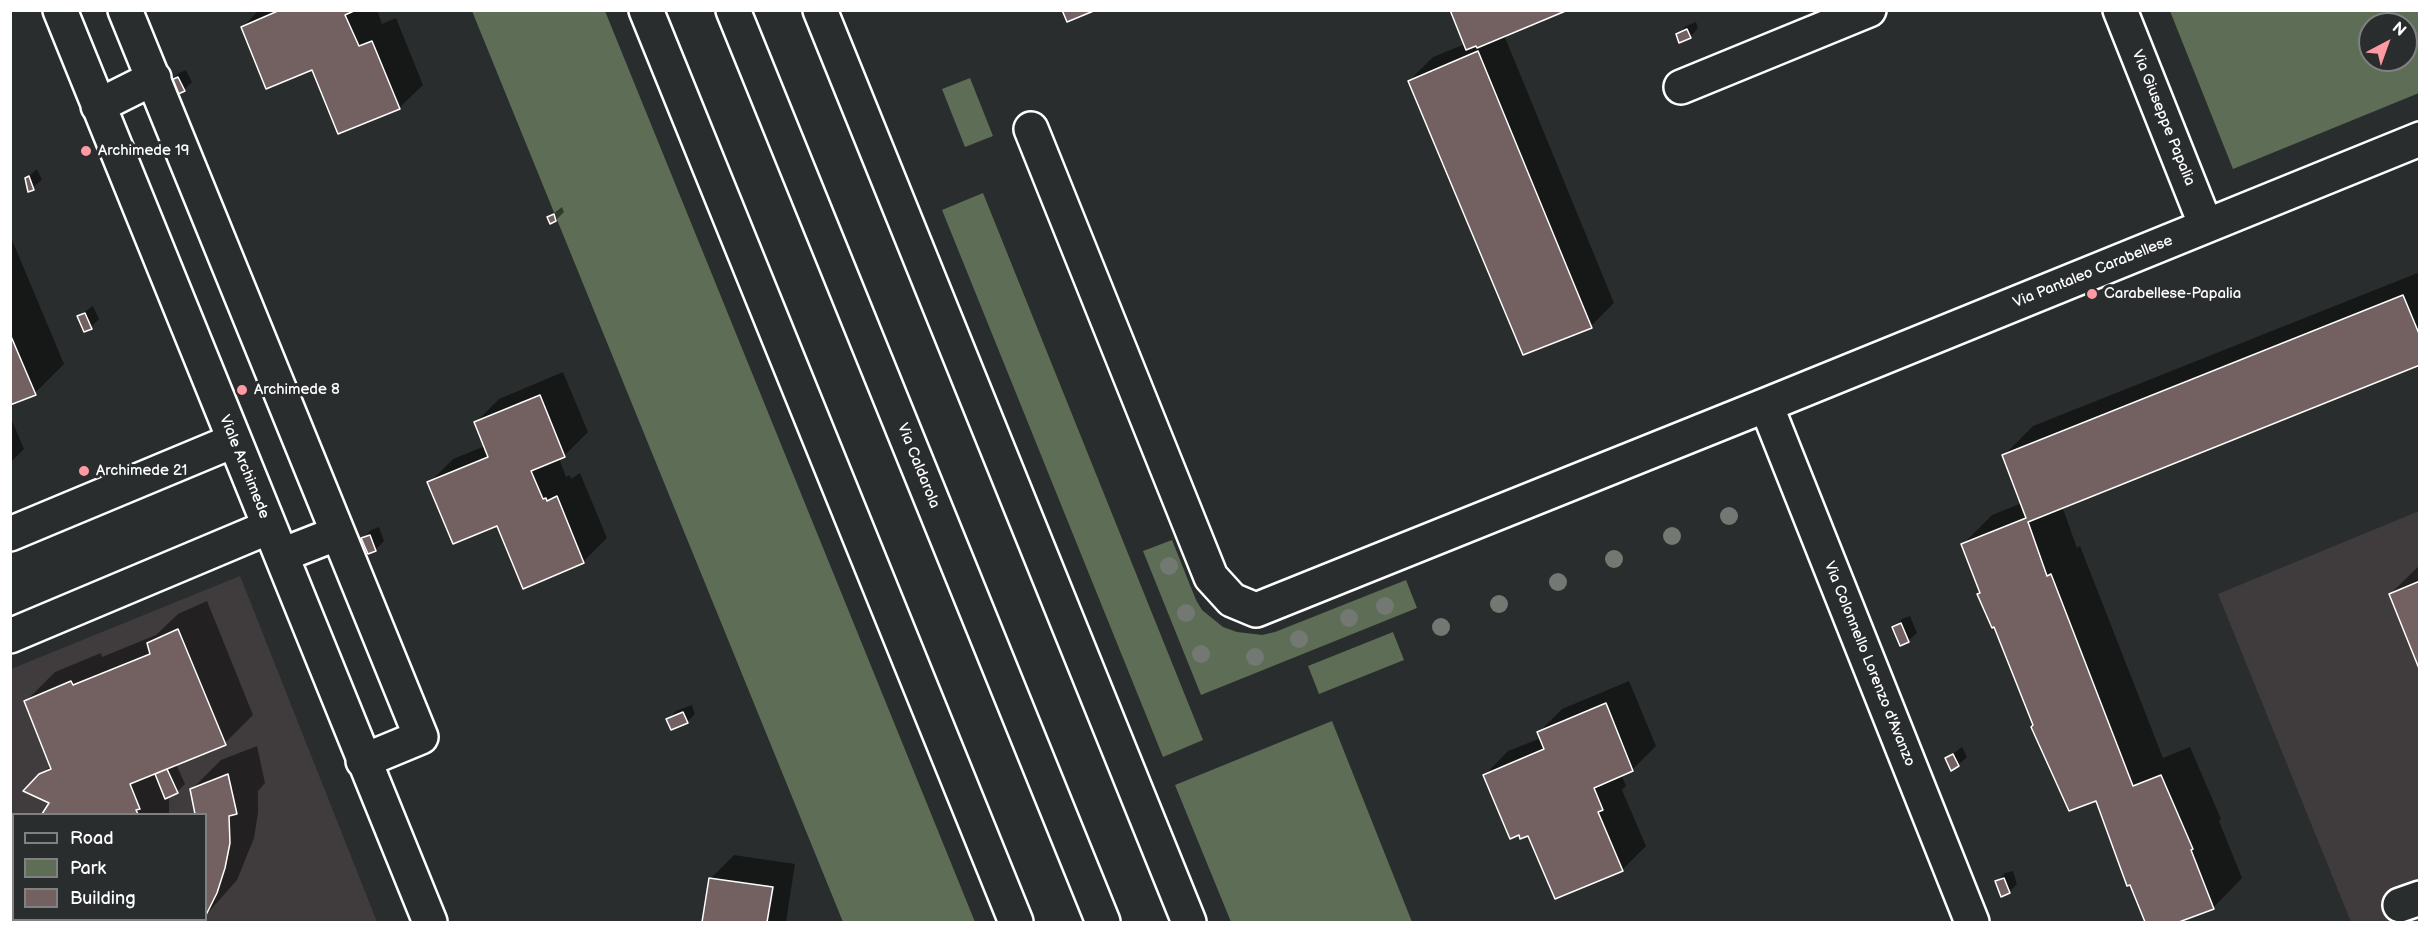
<!DOCTYPE html>
<html>
<head>
<meta charset="utf-8">
<style>
	body { margin:0 }
	#map { position:relative; width:2430px; height:933px; overflow:hidden; background:#2a2d2e; font-family:"Balsamiq Sans",sans-serif }
	canvas { display:block }
	.frame { position:absolute; inset:0; border:12px solid #fff; pointer-events:none }
	.legend { position:absolute; left:12px; top:813px; width:195px; height:108px; box-sizing:border-box; background:#2a2d2e; border:2px solid #7f8182; margin:0; padding:8px 10px; list-style:none; font-size:18px; color:#fff }
	.legend li { display:flex; align-items:center; gap:12px; height:30px }
	.legend b { width:30px; border:2px solid #7f8182 }
	.north { position:absolute; left:2358px; top:12px; width:60px; height:60px; box-sizing:border-box; background:#2a2d2e; border:2px solid #7f8182; border-radius:50%; rotate:41deg; font-size:16px; font-weight:700; line-height:24px; text-align:center; color:#fff }
	.north::after { content:''; display:block; margin:auto; width:21px; height:27px; background:#ff9aa2; clip-path:polygon(50% 0,100% 100%,50% 72%,0 100%) }
</style>
</head>
<body>
<div id="map">
<canvas width="2430" height="933"></canvas>
<div class="frame"></div>
<ul class="legend">
<li><b style="height:8px;background:#2a2d2e"></b>Road</li>
<li><b style="height:16px;background:#5e6d56"></b>Park</li>
<li><b style="height:16px;background:#736060"></b>Building</li>
</ul>
<div class="north">N</div>
</div>
<script>
const context = document.querySelector('canvas').getContext('2d');
context.lineJoin = 'round';
function fill(path, color) { context.fillStyle = color; context.fill(path, 'evenodd'); }
const poly = rows => new Path2D(rows.map(r => 'M' + r).join(''));
function stroke(path, color, width, dash) { context.strokeStyle = color; context.lineWidth = width; context.lineCap = dash ? 'butt' : 'round'; context.setLineDash(dash || []); context.stroke(path); }
function drawText(font, color, halo, rows, align = 'center') {
  context.font = font + ' "Balsamiq Sans",sans-serif'; context.lineWidth = 6; context.setLineDash([]); context.textBaseline = 'middle'; context.strokeStyle = halo; context.fillStyle = color; for (const [text, x, y, turn = 0] of rows) {
    context.save(); context.translate(x, y); context.rotate((+turn || 0) * Math.PI / 180); context.textAlign = isNaN(turn) ? turn : align; if (halo) context.strokeText(text, 0, 0); context.fillText(text, 0, 0); context.restore();
  }
}
const built = poly([
	[2419,511,2419,922,2351,922,2218,594],
	[240,576,377,922,11,922,11,669],
	[14,814,206,814,206,920,14,920]
]);
const green = poly([
	[472,11,605,11,975,922,843,922],
	[2170,11,2419,11,2419,93,2233,169],
	[2370,24,2406,24,2406,60,2370,60],
	[970,78,993,136,965,147,942,89],
	[983,193,1203,740,1163,757,942,210],
	[1172,540,1196,600,1202,610,1223,627,1237,632,1262,635,1275,632,1406,580,1417,608,1201,695,1143,551],
	[1393,632,1404,660,1319,694,1308,666],
	[1332,721,1412,922,1231,922,1175,785]
]);
const shadow = poly([
	[259,10,377,10,382,24,396,18,423,85,399,108,313,68,243,27],
	[1696,22,1698,28,1690,37,1678,34,1686,26],
	[1504,35,1614,303,1591,326,1409,81,1433,57,1465,44],
	[186,70,192,82,184,90,171,81,179,73],
	[37,169,42,180,29,190,27,178],
	[562,207,564,212,556,220,549,217],
	[10,235,64,364,35,393,10,403],
	[2420,272,2420,363,2062,506,2077,548,2080,546,2163,758,2190,747,2221,819,2219,821,2242,878,2213,908,2175,922,2147,922,2097,799,2035,725,1995,625,1979,594,1981,591,1963,544,1992,515,2022,503,2003,456,2033,426],
	[93,306,99,319,91,327,79,316],
	[563,372,588,432,564,456,559,458,566,477,570,475,571,479,580,473,607,538,583,562,497,524,429,483,453,459,485,446,476,422,499,399],
	[10,416,24,449,10,463],
	[379,527,384,541,376,549,369,552,363,539,371,530],
	[2420,565,2420,666,2390,594],
	[207,601,253,715,224,744,176,764,185,784,177,792,169,796,169,814,44,814,51,802,26,790,51,765,26,701,55,672,101,653,102,657,156,635,178,614],
	[1910,616,1917,633,1908,641,1894,627,1902,619],
	[1629,681,1656,746,1632,770,1621,774,1626,786,1622,790,1646,846,1622,870,1529,834,1485,775,1508,751,1541,738,1538,733,1562,709],
	[692,705,695,714,687,722,668,720,676,711],
	[257,746,265,783,258,791,258,813,254,838,237,880,206,915,206,814,196,814,192,789,221,760],
	[1962,747,1967,757,1958,765,1947,758],
	[734,855,795,864,786,922,703,922,710,879],
	[2013,871,2017,884,2009,892,1997,881,2005,873],
	[72,920,192,920,189,922,74,922]
]);
const building = poly([
	[280,10,356,10,345,15,359,46,372,41,400,109,338,134,312,70,266,89,241,27,280,10],
	[1062,10,1096,10,1067,22,1062,10],
	[1450,10,1568,10,1477,48,1476,46,1466,50,1450,10],
	[1687,29,1691,38,1679,43,1676,34,1687,29],
	[1478,51,1592,328,1523,355,1408,81,1478,51],
	[178,77,185,91,176,95,169,81,178,77],
	[29,176,34,190,28,192,25,178,29,176],
	[554,214,556,221,550,224,547,217,554,214],
	[2403,295,2420,336,2420,365,2028,522,2047,576,2051,574,2133,786,2161,775,2193,849,2191,850,2214,909,2179,922,2145,922,2130,885,2127,886,2096,801,2069,811,2031,727,2033,725,1994,627,1992,628,1977,594,1980,593,1961,544,2026,518,2002,455,2403,295],
	[85,313,92,329,84,332,77,316,85,313],
	[10,334,36,395,10,405,10,334],
	[540,395,565,457,531,471,543,499,546,498,547,501,557,496,584,563,523,589,497,526,453,544,427,482,488,457,474,422,540,395],
	[370,535,376,551,368,554,361,538,370,535],
	[2420,581,2420,671,2389,594,2420,581],
	[1901,623,1909,642,1900,646,1892,627,1901,623],
	[178,629,226,745,130,784,140,809,136,810,138,814,42,814,49,803,23,791,39,774,51,769,24,701,71,681,73,685,150,654,147,643,178,629],
	[1606,703,1633,771,1594,788,1603,810,1598,812,1623,871,1555,899,1528,836,1520,839,1519,835,1510,839,1483,775,1544,749,1537,732,1606,703],
	[683,712,688,723,671,730,666,719,683,712],
	[1953,754,1959,766,1951,771,1945,758,1953,754],
	[167,769,178,793,165,799,155,774,167,769],
	[228,774,237,814,229,816,230,843,225,868,217,893,206,915,206,814,195,814,190,789,228,774],
	[709,878,773,887,767,922,702,922,709,878],
	[2004,878,2010,893,2001,897,1995,881,2004,878],
	[70,920,118,920,119,922,72,922,70,920]
]);
const minor = poly([
	[60,10,430,922],
	[125,10,421,737,363,761],
	[646,10,1016,922],
	[733,10,1103,922],
	[820,10,1189,922],
	[2120,10,2206,226],
	[1681,87,1869,10],
	[98,106,154,78],
	[1031,129,1211,577,1232,600,1256,610,1766,405,2420,139],
	[1766,405,1972,922],
	[10,534,233,441],
	[282,555,338,533],
	[10,636,269,527],
	[2400,905,2420,898]
]);
const trees = [
	[1729,516],
	[1672,536],
	[1614,559],
	[1169,566],
	[1558,582],
	[1499,604],
	[1385,606],
	[1186,613],
	[1349,618],
	[1441,627],
	[1299,639],
	[1201,654],
	[1255,657]
];
const markers = [
	[86,151,6,"#ff9aa2"],
	[2092,294,6,"#ff9aa2"],
	[242,390,6,"#ff9aa2"],
	[84,471,6,"#ff9aa2"]
];
const streetNames = [
	["Via Giuseppe Papalia",2163,118,68],
	["Via Pantaleo Carabellese",2093,272,-22],
	["Via Caldarola",918,466,68],
	["Viale Archimede",244,467,68],
	["Via Colonnello Lorenzo d'Avanzo",1869,664,68]
];
const poiNames = [
	["Archimede 19",98,151],
	["Carabellese-Papalia",2104,294],
	["Archimede 8",254,390],
	["Archimede 21",96,471]
];
fill(built, '#403c3d');
fill(green, '#5e6d56');
fill(shadow, '#0007');
fill(building, '#736060');
stroke(building, '#fff', 1.5);
stroke(minor, '#fff', 38);
stroke(minor, '#2a2d2e', 33);
context.fillStyle = '#737872';
for (const [x, y] of trees) { context.beginPath(); context.arc(x, y, 9, 0, 2 * Math.PI); context.fill(); }
for (const [x, y, r, color] of markers) { const dot = new Path2D(); dot.arc(x, y, r, 0, 2 * Math.PI); context.fillStyle = color; context.fill(dot); stroke(dot, '#2a2d2e', 2); }
drawText('15px', '#fff', '#2a2d2e', streetNames);
drawText('15px', '#fff', '#2a2d2e', poiNames, 'left');
</script>
</body>
</html>
